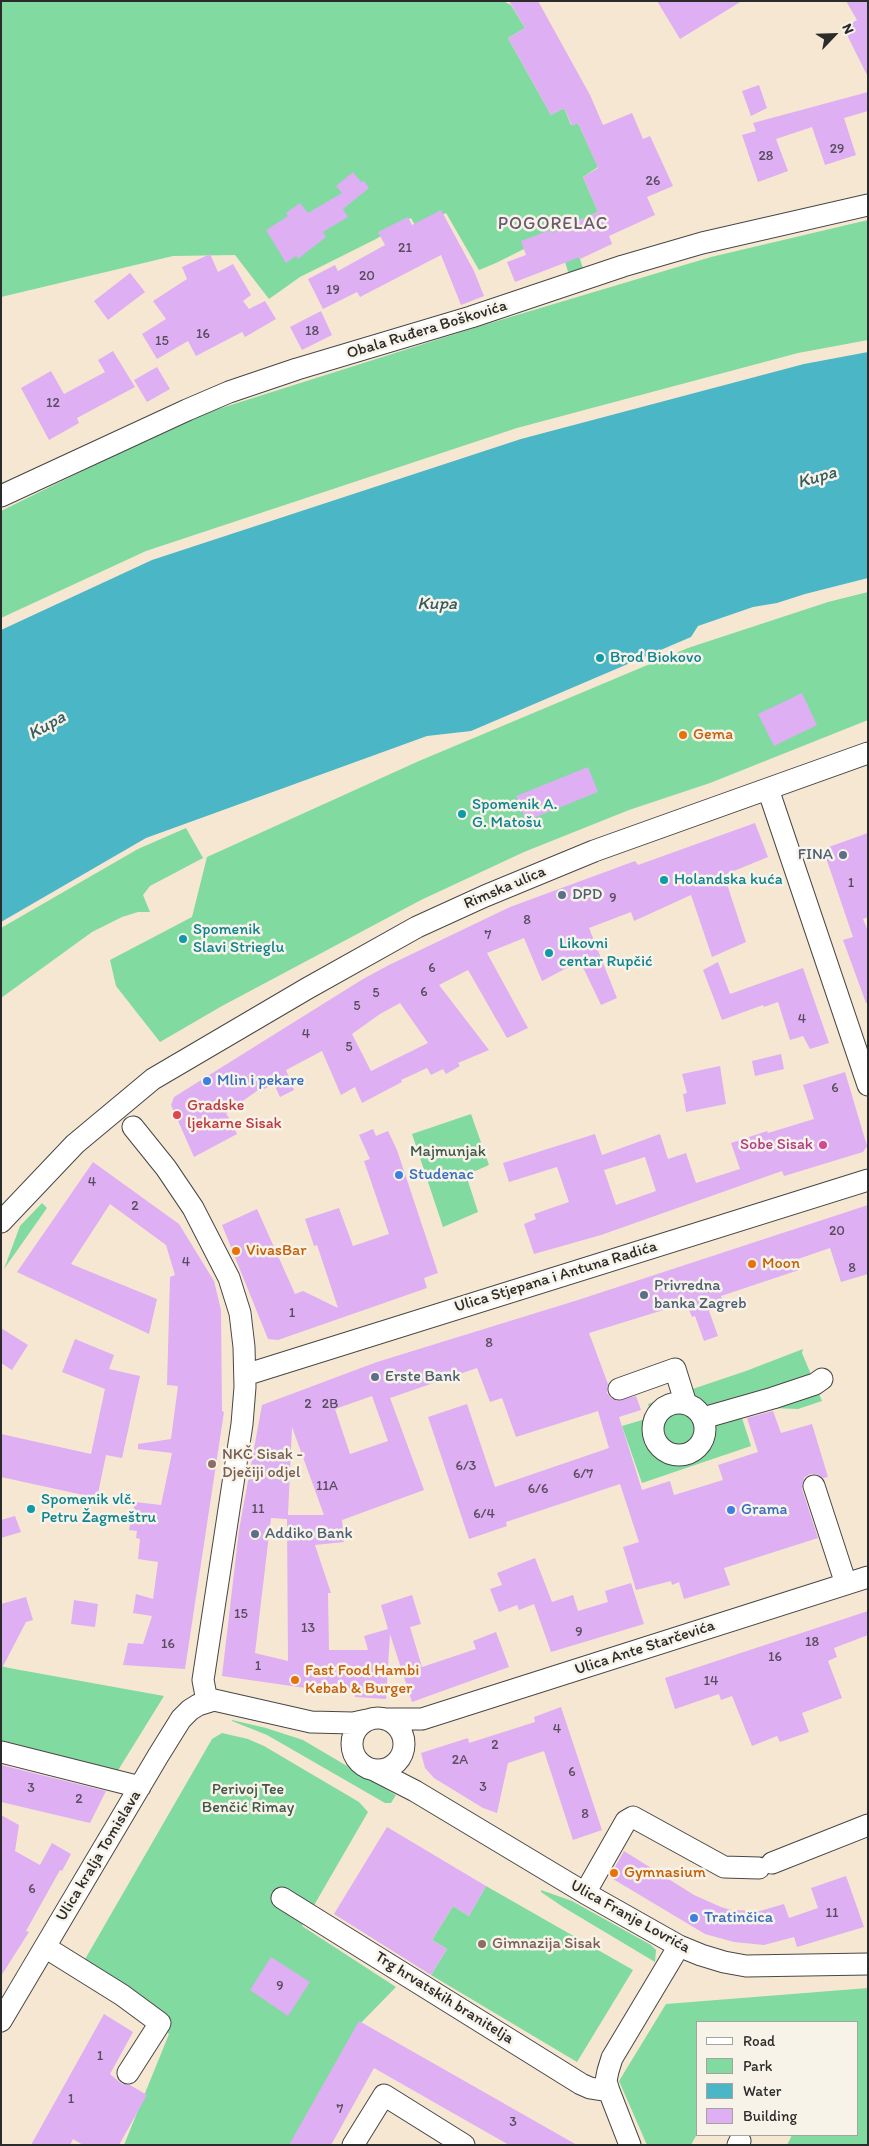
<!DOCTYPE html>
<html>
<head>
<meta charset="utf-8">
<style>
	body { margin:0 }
	#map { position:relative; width:869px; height:2146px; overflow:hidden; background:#f6e7d2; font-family:Itim,sans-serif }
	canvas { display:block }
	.frame { position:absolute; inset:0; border:2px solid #2b2b2b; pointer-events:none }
	.legend { position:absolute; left:696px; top:2021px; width:162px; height:115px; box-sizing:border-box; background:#f7f3e8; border:1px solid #a5a39c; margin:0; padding:6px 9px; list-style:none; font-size:15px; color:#2b2b2b }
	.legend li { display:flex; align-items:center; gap:10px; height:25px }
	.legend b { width:25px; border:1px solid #a5a39c }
	.north { position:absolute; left:809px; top:10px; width:50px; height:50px; -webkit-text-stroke:4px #f7f3e8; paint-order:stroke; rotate:66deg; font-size:14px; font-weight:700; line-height:20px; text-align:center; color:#2b2b2b }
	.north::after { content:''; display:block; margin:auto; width:18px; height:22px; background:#2b2b2b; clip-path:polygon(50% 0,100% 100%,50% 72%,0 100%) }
</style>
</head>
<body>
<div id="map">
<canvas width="869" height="2146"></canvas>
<div class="frame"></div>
<ul class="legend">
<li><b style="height:6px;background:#fff"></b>Road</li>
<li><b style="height:14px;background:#81daa0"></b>Park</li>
<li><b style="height:14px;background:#4ab6c6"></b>Water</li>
<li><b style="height:14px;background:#deaff3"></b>Building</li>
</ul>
<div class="north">N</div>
</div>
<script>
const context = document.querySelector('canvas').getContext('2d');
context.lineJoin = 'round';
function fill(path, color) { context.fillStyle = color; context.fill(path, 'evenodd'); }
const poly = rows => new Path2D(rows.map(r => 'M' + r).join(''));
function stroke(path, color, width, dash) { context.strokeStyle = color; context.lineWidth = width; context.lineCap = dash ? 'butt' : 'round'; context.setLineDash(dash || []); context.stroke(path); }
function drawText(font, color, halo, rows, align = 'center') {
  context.font = font + ' Itim,sans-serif'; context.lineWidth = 5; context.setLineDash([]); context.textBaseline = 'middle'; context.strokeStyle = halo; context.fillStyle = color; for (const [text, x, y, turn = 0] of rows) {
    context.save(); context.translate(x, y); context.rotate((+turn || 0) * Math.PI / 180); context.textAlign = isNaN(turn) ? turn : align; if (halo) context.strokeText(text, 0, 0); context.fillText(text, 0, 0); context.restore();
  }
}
const green = poly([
	[1,1,503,1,511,5,525,28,508,38,551,115,564,108,571,125,578,123,598,167,583,177,598,212,565,227,580,259,585,275,570,278,556,233,496,263,479,270,446,213,417,229,411,218,376,239,300,277,269,299,235,255,173,256,1,297],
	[868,220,868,340,798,353,517,428,146,551,1,618,1,511,190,418,477,327,711,257],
	[868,592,868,720,710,783,629,810,524,852,421,900,222,1006,160,1042,116,986,110,960,192,917,207,857,419,761,688,648,828,602],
	[186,828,203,858,150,886,143,895,150,912,138,912,122,917,92,932,1,998,1,928,138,849],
	[471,1114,489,1165,466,1175,478,1212,443,1227,412,1134],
	[42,1203,47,1208,4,1269,20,1226],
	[803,1349,802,1353,822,1401,798,1409,772,1408,742,1418,751,1446,642,1483,622,1426,652,1417,648,1404,746,1371],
	[1,1666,9,1668,164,1696,117,1772,1,1742],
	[232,1720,266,1728,303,1740,396,1795,391,1803,385,1803,267,1735,232,1721],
	[222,1733,248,1739,264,1746,359,1802,368,1812,302,1926,396,1987,355,2029,290,2145,124,2145,169,2034,84,1961,212,1739],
	[486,1886,633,1970,577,2062,431,1975,447,1949,432,1940,453,1906,469,1916],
	[541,1890,572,1901,651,1945,656,1950,655,1962,563,1907,541,1892],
	[868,1988,868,2145,787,2145,792,2135,858,2135,858,2022,759,2021,698,2022,698,2132,691,2145,647,2145,619,2081,666,2004]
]);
const water = poly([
	[868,352,868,578,805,594,777,603,753,607,698,626,691,637,471,731,427,736,146,838,1,922,1,630,152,560,521,439,804,364]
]);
const building = poly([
	[509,1,538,1,590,95,603,125,632,113,643,139,650,136,673,186,647,197,655,215,609,236,612,244,580,259,580,257,515,282,507,262,526,255,521,241,550,230,552,233,598,212,583,177,598,168,578,123,572,126,564,108,551,115,508,38,525,28],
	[657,1,742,1,680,39],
	[846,1,868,1,868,77,843,27,857,20],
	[759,85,767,108,751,116,742,91],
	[868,92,868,111,844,118,856,155,825,165,812,127,776,139,788,171,758,182,742,135,756,131,753,123],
	[353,172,361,182,364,181,369,188,343,209,348,217,323,232,326,237,298,259,296,256,286,263,266,230,288,216,286,213,300,203,308,213,342,193,336,186],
	[441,210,474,271,484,296,461,305,441,255,360,297,357,292,323,309,308,279,335,265,338,271,385,245,378,232,408,217,412,225],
	[210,254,218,272,233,264,251,295,243,301,249,309,265,301,276,319,245,337,242,332,196,356,188,341,157,359,142,334,166,319,153,301,187,279,182,267],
	[130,273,145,292,108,320,94,301],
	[321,311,332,335,302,350,290,327],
	[113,351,135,387,77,418,79,423,49,440,21,388,51,371,64,394,105,372,98,360],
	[157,367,170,389,147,402,134,380],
	[802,693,817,725,774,746,758,714],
	[588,767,598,792,526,821,516,796],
	[755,823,768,857,724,875,746,942,712,957,691,895,634,921,631,912,589,928,617,998,601,1005,580,961,542,981,524,938,487,953,528,1028,507,1038,468,970,439,985,489,1050,458,1063,460,1066,446,1074,443,1069,431,1075,427,1068,401,1080,402,1082,362,1103,355,1087,341,1095,322,1051,286,1070,294,1090,280,1097,274,1084,262,1090,261,1088,226,1113,237,1134,194,1157,171,1105,174,1097,363,979,389,965,510,907,635,861,638,865],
	[400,1003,428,1043,371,1071,352,1034,380,1014],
	[868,833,868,917,863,919,868,931,868,1003,866,1003,843,940,853,937,823,849],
	[718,962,730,994,803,968,829,1043,810,1049,803,1036,790,1040,778,1002,764,1007,763,1005,722,1020,703,970],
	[781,1054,784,1069,755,1076,752,1061],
	[720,1066,726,1104,686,1112,683,1094,687,1093,682,1074],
	[845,1072,867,1146,863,1152,784,1176,782,1171,601,1235,534,1254,524,1224,536,1219,534,1214,569,1202,557,1167,509,1182,503,1163,595,1134,602,1155,660,1134,668,1159,686,1153,696,1183,740,1169,731,1143,767,1131,768,1133,814,1119,803,1085],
	[645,1157,656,1191,616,1205,604,1170],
	[373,1129,376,1136,388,1131,397,1150,438,1273,424,1278,427,1288,278,1340,268,1339,222,1225,257,1209,295,1294,303,1291,338,1308,317,1245,314,1246,305,1219,339,1208,353,1246,389,1234,364,1161,370,1159,359,1135],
	[93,1162,179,1224,214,1281,221,1310,222,1411,224,1412,185,1669,123,1665,128,1643,143,1644,152,1616,133,1613,136,1594,153,1599,158,1562,138,1559,140,1539,136,1538,137,1531,129,1530,135,1502,161,1505,172,1453,138,1449,138,1444,171,1439,178,1386,167,1385,170,1277,175,1275,166,1245,110,1204,71,1264,157,1299,149,1334,17,1272],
	[868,1205,868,1274,841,1282,830,1248,798,1259,802,1269,721,1296,724,1306,709,1311,718,1336,704,1341,695,1316,692,1317,686,1303,589,1333,608,1384,607,1393,611,1398,617,1401,636,1396,641,1410,619,1417,642,1490,670,1481,674,1495,723,1480,718,1465,758,1452,747,1418,773,1411,781,1433,812,1424,828,1477,823,1478,817,1474,810,1474,804,1478,802,1489,818,1538,724,1568,730,1585,684,1599,679,1582,672,1585,671,1581,636,1590,623,1547,639,1542,620,1484,506,1522,507,1526,469,1539,428,1417,467,1404,495,1487,609,1448,598,1411,516,1437,502,1398,490,1402,477,1368,390,1398,424,1490,342,1520,344,1542,315,1545,331,1593,328,1593,329,1650,368,1650,364,1636,388,1629,381,1605,412,1595,421,1624,410,1627,422,1667,476,1649,473,1641,496,1632,509,1667,412,1702,390,1634,386,1699,355,1697,355,1692,333,1692,222,1676,239,1530,262,1405,377,1362,578,1300],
	[372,1396,388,1441,350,1454,335,1409],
	[292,1427,324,1515,288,1515],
	[271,1518,287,1519,288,1661,255,1653],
	[1,1328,28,1345,12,1370,1,1363],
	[75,1339,114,1355,109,1369,140,1376,122,1458,106,1455,97,1498,1,1477,1,1434,91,1454,105,1389,62,1372],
	[15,1516,21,1532,1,1538,1,1520],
	[535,1558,552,1602,573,1595,578,1611,608,1602,605,1591,631,1583,644,1624,551,1652,534,1604,519,1610,517,1605,499,1612,490,1589,502,1585,497,1573],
	[26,1597,33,1620,26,1622,1,1670,1,1604],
	[74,1600,98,1604,95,1627,71,1624],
	[868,1611,868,1635,834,1648,837,1657,828,1661,842,1698,802,1713,809,1732,780,1742,777,1736,752,1746,732,1696,721,1700,719,1694,675,1709,665,1678],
	[561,1707,602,1830,573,1840,544,1751,508,1763,497,1813,483,1808,434,1778,425,1768,421,1753,468,1738,469,1743,535,1722,534,1717],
	[1,1765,106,1791,90,1823,1,1802],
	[1,1815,19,1825,15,1851,40,1865,52,1843,71,1854,62,1871,60,1870,26,1931,29,1932,1,1976],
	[387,1827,486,1886,469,1916,453,1906,432,1940,447,1949,431,1975,334,1914],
	[624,1851,694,1895,721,1907,731,1910,760,1911,784,1904,789,1918,818,1908,811,1888,846,1876,864,1927,797,1947,794,1937,764,1945,734,1942,705,1934,613,1879,618,1869,615,1867],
	[271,1957,310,1982,288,2016,250,1990],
	[104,2014,133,2032,110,2074,122,2084,130,2085,147,2095,119,2145,83,2145,73,2139,70,2145,31,2145],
	[359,2021,577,2145,509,2145,374,2068,331,2145,289,2145]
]);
const minor = poly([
	[1,496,187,410,229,392,297,369,471,317,623,266,702,243,868,205],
	[768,789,868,1085],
	[133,1127,166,1168,193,1208,229,1278,240,1313,244,1347,245,1387,242,1424,203,1680,207,1701],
	[1,1222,75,1144,153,1079,308,988,417,927,485,896,594,851,868,753],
	[245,1375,868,1180],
	[619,1389,675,1369,686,1404],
	'653 1429a26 26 0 1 1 52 0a26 26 0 1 1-52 0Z',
	[703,1418,773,1398,815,1384,822,1379],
	[814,1486,846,1584],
	'352 1744a26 26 0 1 1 52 0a26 26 0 1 1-52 0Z',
	[385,1719,422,1719,868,1577],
	[1,1752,140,1787],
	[374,1770,415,1791,585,1893,679,1946,701,1955,724,1962,746,1966,868,1964],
	[772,1863,868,1825],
	[585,1893,626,1821,633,1817,724,1867,759,1868],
	[282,1898,581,2084,590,2088,609,2091],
	[45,1947,122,1995,160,2023,128,2073],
	[1,2021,158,1756,181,1719,190,1710,198,1705,214,1700,311,1722,353,1723,367,1720],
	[353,2145,384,2095,464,2145],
	[630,2145,609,2091,606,2081,608,2071,612,2058,679,1946],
	[738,2145,740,2141]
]);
const markers = [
	[600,658,5,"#0f9aa8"],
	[683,735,5,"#e8710a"],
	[462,814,5,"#0f9aa8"],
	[843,855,5,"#5c6f8a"],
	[664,880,5,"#0f9aa8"],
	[562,895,5,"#5c6f8a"],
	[183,939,5,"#0f9aa8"],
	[549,953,5,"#0f9aa8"],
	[207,1081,5,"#3f7fe0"],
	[177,1115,5,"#e0444e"],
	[823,1145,5,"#d1479c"],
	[399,1175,5,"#3f7fe0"],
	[236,1251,5,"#e8710a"],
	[752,1264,5,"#e8710a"],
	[644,1295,5,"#5c6f8a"],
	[375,1377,5,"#5c6f8a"],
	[212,1464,5,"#8d6e63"],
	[31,1509,5,"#0f9aa8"],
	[731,1510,5,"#3f7fe0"],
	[255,1534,5,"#5c6f8a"],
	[295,1680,5,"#e8710a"],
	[614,1873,5,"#e8710a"],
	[694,1918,5,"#3f7fe0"],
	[482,1944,5,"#8d6e63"]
];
const numberNames = [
	["29",837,149],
	["28",766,156],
	["26",653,181],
	["21",405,248],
	["20",367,276],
	["19",333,290],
	["18",312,331],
	["16",203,334],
	["15",162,341],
	["12",53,403],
	["1",851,883],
	["9",613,898],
	["8",527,920],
	["7",488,935],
	["6",432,968],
	["6",424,992],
	["5",376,993],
	["5",357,1006],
	["4",802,1019],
	["4",306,1034],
	["5",349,1047],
	["6",835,1088],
	["4",92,1182],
	["2",135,1206],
	["20",837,1231],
	["4",186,1262],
	["8",852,1268],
	["1",292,1313],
	["8",489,1343],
	["2",308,1404],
	["2B",330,1404],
	["6/3",466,1466],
	["6/7",583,1474],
	["11A",327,1486],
	["6/6",538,1489],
	["11",258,1509],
	["6/4",484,1514],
	["15",241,1614],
	["13",308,1628],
	["9",579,1632],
	["18",812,1642],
	["16",168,1644],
	["16",775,1657],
	["1",258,1666],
	["14",711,1681],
	["4",557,1729],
	["2",495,1745],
	["2A",460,1760],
	["6",572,1772],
	["3",483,1787],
	["3",31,1788],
	["2",79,1799],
	["8",585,1814],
	["6",32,1889],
	["11",832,1913],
	["9",280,1986],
	["1",100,2056],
	["1",71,2099],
	["7",340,2109],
	["3",513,2122]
];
const streetNames = [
	["Obala Ruđera Boškovića",427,330,-17],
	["Rimska ulica",505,888,-23],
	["Ulica Stjepana i Antuna Radića",556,1277,-17],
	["Ulica Ante Starčevića",645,1648,-18],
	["Ulica kralja Tomislava",99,1856,-59],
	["Ulica Franje Lovrića",630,1917,29],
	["Trg hrvatskih branitelja",444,1998,32]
];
const cultureNames = [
	["Brod Biokovo",610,658],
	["Spomenik A.",472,805],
	["G. Matošu",472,823],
	["Holandska kuća",674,880],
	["Spomenik",193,930],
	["Slavi Strieglu",193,948],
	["Likovni",559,944],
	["centar Rupčić",559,962],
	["Spomenik vlč.",41,1500],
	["Petru Žagmeštru",41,1518]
];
const foodNames = [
	["Gema",693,735],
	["VivasBar",246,1251],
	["Moon",762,1264],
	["Fast Food Hambi",305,1671],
	["Kebab & Burger",305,1689],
	["Gymnasium",624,1873]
];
const serviceNames = [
	["FINA",833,855,"right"],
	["DPD",572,895],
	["Privredna",654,1286],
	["banka Zagreb",654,1304],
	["Erste Bank",385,1377],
	["Addiko Bank",265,1534]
];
const shopNames = [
	["Mlin i pekare",217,1081],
	["Studenac",409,1175],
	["Grama",741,1510],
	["Tratinčica",704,1918]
];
const healthNames = [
	["Gradske",187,1106],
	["ljekarne Sisak",187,1124]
];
const hotelNames = [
	["Sobe Sisak",813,1145]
];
const parkNames = [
	["Majmunjak",448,1152],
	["Perivoj Tee",248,1790],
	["Benčić Rimay",248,1808]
];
const educationNames = [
	["NKČ Sisak -",222,1455],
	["Dječiji odjel",222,1473],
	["Gimnazija Sisak",492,1944]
];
const neighbourhoodNames = [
	["POGORELAC",553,224]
];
const waterNames = [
	["Kupa",817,478,-16],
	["Kupa",437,604],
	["Kupa",47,726,-30]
];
fill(green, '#81daa0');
fill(water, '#4ab6c6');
fill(building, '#deaff3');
stroke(minor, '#494744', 23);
stroke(minor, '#fff', 21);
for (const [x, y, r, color] of markers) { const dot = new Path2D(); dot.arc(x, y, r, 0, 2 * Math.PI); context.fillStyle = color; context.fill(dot); stroke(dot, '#f7f3e8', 2); }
drawText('14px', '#584c5d', null, numberNames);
drawText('16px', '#2b2b2b', '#f7f3e8', streetNames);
drawText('16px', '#0d838f', '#f7f3e8', cultureNames, 'left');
drawText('16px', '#c56008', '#f7f3e8', foodNames, 'left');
drawText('16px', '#4e5e75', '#f7f3e8', serviceNames, 'left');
drawText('16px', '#366cbe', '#f7f3e8', shopNames, 'left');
drawText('16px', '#be3a42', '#f7f3e8', healthNames, 'left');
drawText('16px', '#b23c85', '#f7f3e8', hotelNames, 'right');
drawText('16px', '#405748', '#f7f3e8', parkNames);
drawText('16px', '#785e54', '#f7f3e8', educationNames, 'left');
context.letterSpacing = '1px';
drawText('18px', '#6a5971', '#f7f3e8', neighbourhoodNames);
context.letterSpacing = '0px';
drawText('italic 18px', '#365c61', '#f7f3e8', waterNames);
</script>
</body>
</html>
